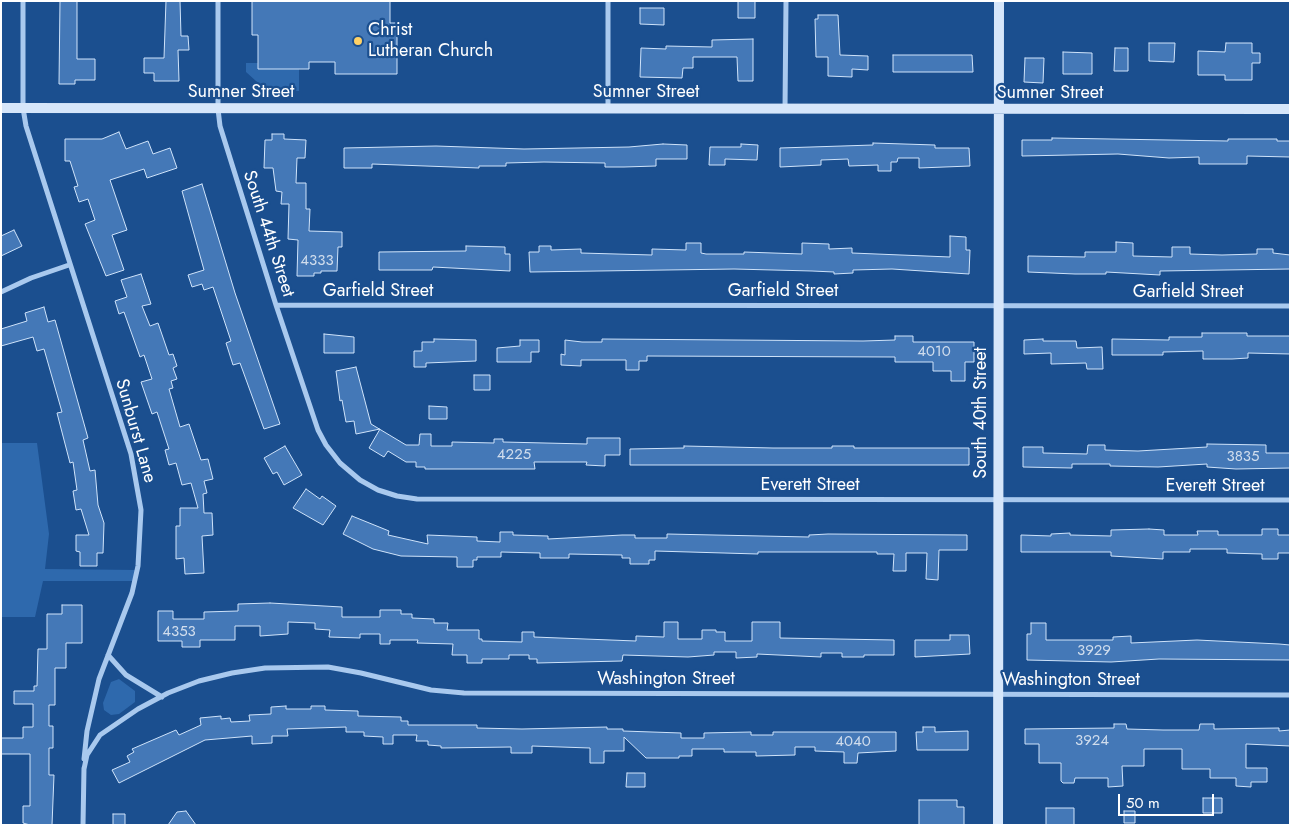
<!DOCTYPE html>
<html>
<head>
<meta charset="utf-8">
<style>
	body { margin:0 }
	#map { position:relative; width:1291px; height:826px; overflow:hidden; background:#1b4f8f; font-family:Jost,sans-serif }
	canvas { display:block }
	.frame { position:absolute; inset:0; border:2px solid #fff; pointer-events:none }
	.scale { position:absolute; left:1118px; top:794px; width:96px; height:22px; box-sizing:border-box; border:2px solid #fff; border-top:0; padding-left:6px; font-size:15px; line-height:18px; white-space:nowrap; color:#fff; -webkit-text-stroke:4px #1b4f8f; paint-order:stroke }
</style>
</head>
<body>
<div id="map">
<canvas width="1291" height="826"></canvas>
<div class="frame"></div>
<div class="scale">50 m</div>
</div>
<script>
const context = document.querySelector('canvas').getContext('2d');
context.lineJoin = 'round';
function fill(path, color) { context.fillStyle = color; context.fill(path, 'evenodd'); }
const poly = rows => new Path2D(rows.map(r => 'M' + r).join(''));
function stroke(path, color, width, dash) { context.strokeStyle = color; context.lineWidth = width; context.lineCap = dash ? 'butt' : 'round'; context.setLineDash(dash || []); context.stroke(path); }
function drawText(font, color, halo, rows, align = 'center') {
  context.font = font + ' Jost,sans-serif'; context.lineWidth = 4.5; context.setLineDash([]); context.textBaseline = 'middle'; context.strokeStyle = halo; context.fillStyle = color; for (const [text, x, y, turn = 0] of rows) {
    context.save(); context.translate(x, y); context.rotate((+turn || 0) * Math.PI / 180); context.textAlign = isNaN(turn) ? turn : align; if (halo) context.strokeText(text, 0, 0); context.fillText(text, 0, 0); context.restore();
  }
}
const green = poly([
	[246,63,258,63,258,69,299,69,299,91,266,90,246,72],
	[1,443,37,443,49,534,45,569,137,570,135,581,43,581,35,617,1,617],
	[119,679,135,691,135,702,119,714,111,715,104,710,103,703,111,682]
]);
const building = poly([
	[60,1,77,1,77,59,95,59,95,80,75,80,75,84,59,84,60,1],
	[166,1,180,1,181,36,188,36,189,50,178,50,179,81,154,81,154,73,144,73,144,58,164,58,166,1],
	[252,1,390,1,390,23,397,23,397,74,335,74,335,62,309,62,309,69,258,69,258,35,252,35,252,1],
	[738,1,755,1,755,18,738,18,738,1],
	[640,8,664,8,664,25,640,24,640,8],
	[818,15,838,15,840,55,868,56,868,70,852,69,852,77,828,76,828,57,816,57,815,19,818,19,818,15],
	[753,39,753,81,738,81,737,57,693,57,693,68,683,68,682,78,640,77,641,48,666,49,666,46,712,47,712,40,753,39],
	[1149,43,1175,43,1174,62,1149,61,1149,43],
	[1226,43,1252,43,1252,53,1260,53,1260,63,1252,63,1252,80,1225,80,1225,75,1198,75,1198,51,1225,52,1226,43],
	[1115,48,1128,48,1128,71,1114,71,1115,48],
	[1063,52,1092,53,1092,74,1063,74,1063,52],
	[893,55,972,55,973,72,893,72,893,55],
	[1025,58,1044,58,1043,83,1024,82,1025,58],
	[119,132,126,149,148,141,153,154,170,148,177,168,147,178,144,169,110,180,127,230,112,235,124,270,106,276,85,224,95,220,88,199,79,202,74,187,78,186,70,161,65,161,65,139,102,139,119,132],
	[272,134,284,134,284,139,306,140,305,158,297,158,296,183,306,183,306,209,310,209,309,231,342,232,342,247,338,247,337,271,321,271,321,273,314,273,314,276,297,276,298,240,288,239,289,204,281,204,282,192,276,191,273,168,264,168,265,140,272,140,272,134],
	[1052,138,1228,141,1228,139,1277,139,1277,141,1290,141,1290,157,1247,156,1247,164,1199,164,1199,157,1169,158,1118,154,1022,156,1022,140,1052,140,1052,138],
	[873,143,935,145,935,148,969,148,970,166,919,168,919,158,898,158,897,162,891,162,891,171,878,171,878,165,849,166,848,159,821,160,821,165,780,167,780,148,873,145,873,143],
	[663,144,687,145,687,159,656,159,656,166,624,167,605,167,605,163,544,162,506,163,506,166,479,166,479,168,372,164,372,168,344,168,344,148,436,146,524,149,629,147,663,144],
	[741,144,758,145,757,160,725,159,725,165,709,165,710,147,741,147,741,144],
	[202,184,235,293,280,424,264,429,240,363,233,365,226,343,231,341,213,287,204,290,202,284,192,287,188,275,204,270,182,191,202,184],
	[14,230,22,246,1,256,1,236,14,230],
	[950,236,966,237,966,250,970,250,969,274,892,269,853,270,853,273,834,274,834,272,812,271,734,269,530,272,529,252,539,252,539,246,551,246,551,250,581,249,581,253,652,255,652,249,686,250,686,243,701,243,701,253,706,254,744,254,744,252,802,254,802,243,829,244,829,249,852,248,852,253,950,257,950,236],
	[1116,242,1133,243,1133,256,1172,257,1172,247,1190,247,1190,254,1222,255,1257,254,1257,249,1273,249,1273,253,1290,255,1290,269,1160,271,1160,275,1106,272,1106,274,1075,274,1028,272,1028,256,1085,257,1085,252,1116,252,1116,242],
	[466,246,505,247,505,254,510,254,510,271,433,267,432,270,379,270,379,252,466,251,466,246],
	[141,274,151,304,142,306,150,326,158,323,169,355,173,354,177,366,173,368,177,379,171,381,173,388,169,389,180,427,189,424,201,460,208,459,213,479,204,481,207,493,203,494,204,513,212,513,213,535,202,536,204,573,185,574,184,558,176,559,176,526,180,526,180,508,198,508,191,483,182,485,176,463,169,465,165,450,169,449,157,412,152,414,141,382,152,379,144,355,140,357,124,312,119,314,115,301,127,297,121,280,141,274],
	[44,307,48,322,55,320,88,438,83,440,90,471,95,470,98,505,104,523,103,553,97,553,97,566,80,566,80,552,76,551,76,535,89,535,81,509,76,510,73,491,77,490,73,462,70,463,57,413,62,412,44,349,37,351,33,337,1,346,1,329,27,321,25,313,44,307],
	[1202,333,1247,333,1247,336,1290,336,1290,354,1248,353,1248,358,1232,359,1203,359,1203,351,1163,352,1163,355,1112,355,1112,339,1169,340,1169,337,1202,337,1202,333],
	[324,334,354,337,354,353,324,353,324,334],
	[895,336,913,336,913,342,974,342,974,362,965,362,965,381,951,381,951,371,933,371,933,362,895,362,895,357,647,356,647,361,639,361,639,370,626,370,626,360,581,360,581,366,561,365,561,354,565,355,565,340,582,342,602,342,602,339,863,341,895,340,895,336],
	[434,339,476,340,476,361,426,363,426,367,414,367,414,351,422,351,422,342,434,342,434,339],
	[1043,339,1043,341,1076,341,1077,348,1102,347,1103,369,1087,369,1086,363,1051,364,1051,353,1024,354,1024,340,1043,339],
	[520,340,539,340,539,352,531,352,531,362,497,362,497,348,520,346,520,340],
	[356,367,371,424,406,445,419,445,420,434,431,434,431,446,452,446,452,442,494,443,494,439,503,439,503,442,587,444,587,438,620,438,620,455,605,455,605,466,586,465,587,462,534,462,535,469,425,469,425,467,416,467,416,462,406,462,388,451,384,457,369,448,380,429,356,434,354,421,346,422,342,400,340,401,336,371,356,367],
	[474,375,490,375,490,390,474,390,474,375],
	[429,406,447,407,447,419,429,419,429,406],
	[1207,444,1266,445,1266,453,1290,453,1290,468,1236,469,1207,467,1207,464,1158,467,1110,466,1110,464,1072,464,1072,468,1023,467,1023,447,1043,447,1043,453,1087,454,1088,445,1105,445,1105,450,1138,451,1207,447,1207,444],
	[285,446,302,475,284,485,277,472,273,474,264,458,285,446],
	[684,446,773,448,832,448,832,446,854,446,854,448,969,448,969,465,630,465,630,449,684,448,684,446],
	[306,489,320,499,322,496,336,506,323,525,293,508,306,489],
	[352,516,389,531,388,535,428,544,427,535,477,537,477,541,500,542,500,532,513,532,513,535,548,536,548,539,622,535,635,535,635,538,667,538,667,534,809,537,809,535,828,534,967,535,967,550,939,550,938,580,926,579,927,553,906,553,906,571,893,571,894,554,877,554,877,552,758,552,758,554,655,551,655,560,649,560,649,564,630,564,630,558,622,558,622,555,569,554,569,558,540,558,540,553,501,552,501,557,477,557,477,560,473,560,473,567,457,567,457,557,401,556,373,549,343,534,352,516],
	[1149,529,1164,530,1164,535,1198,535,1197,531,1218,531,1218,535,1262,535,1262,529,1278,529,1278,535,1290,535,1290,553,1278,553,1278,559,1262,559,1262,554,1227,553,1227,549,1190,549,1190,552,1163,552,1163,559,1111,556,1111,552,1021,552,1021,535,1051,536,1051,534,1070,533,1070,535,1111,536,1111,530,1149,529],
	[270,603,342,607,342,617,380,617,380,610,401,610,401,614,412,614,412,618,434,619,434,623,448,623,447,630,479,630,479,639,482,639,482,641,522,642,522,632,534,632,534,637,636,641,636,636,664,637,664,622,678,622,678,639,702,639,702,630,716,630,716,632,725,632,725,641,752,641,752,622,780,622,780,638,894,640,894,655,864,655,864,657,842,657,842,653,821,653,821,657,757,654,757,657,736,658,736,652,714,652,714,655,688,657,623,655,622,661,537,663,537,659,529,659,529,655,509,655,509,659,482,659,482,663,467,663,467,655,452,655,453,644,417,643,418,640,390,640,390,644,380,644,380,634,360,634,360,638,329,637,330,630,315,629,315,623,288,622,288,634,260,636,260,626,235,626,235,640,200,640,200,647,182,647,182,641,158,641,158,611,173,611,173,619,204,619,204,612,238,611,238,604,270,603],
	[62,605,82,605,82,643,66,643,66,668,55,668,55,705,49,705,49,726,53,726,53,748,49,748,49,775,54,775,52,825,30,825,23,823,23,806,30,806,30,754,1,754,1,738,23,738,23,727,33,727,33,704,14,704,14,691,34,691,34,686,37,686,38,649,47,649,47,614,62,614,62,605],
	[1031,623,1046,623,1046,640,1113,640,1113,637,1131,636,1131,643,1197,640,1279,644,1290,645,1290,660,1159,659,1111,662,1027,660,1027,634,1031,634,1031,623],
	[950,635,969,635,970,654,915,657,915,640,950,640,950,635],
	[286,706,286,709,311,709,311,706,325,706,325,710,358,711,358,716,401,717,401,721,408,721,408,725,477,725,477,728,522,729,607,727,607,729,623,729,623,731,681,733,681,738,704,738,704,733,751,732,751,735,773,735,773,732,896,732,896,751,858,753,857,763,844,763,844,752,815,751,815,747,795,747,795,755,756,756,756,752,724,752,724,749,692,749,692,756,679,756,679,758,646,758,624,737,624,751,604,751,604,763,590,763,590,748,532,746,532,753,511,753,511,747,441,748,441,746,428,745,428,741,416,741,417,735,393,735,393,744,383,744,383,737,364,736,364,732,346,732,346,727,287,729,288,736,272,736,272,743,252,744,252,736,205,740,119,783,112,770,130,762,127,756,134,752,132,749,176,730,179,735,201,725,200,718,221,716,221,719,230,718,231,722,250,721,249,715,271,714,271,707,286,706],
	[1114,724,1126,724,1127,729,1163,730,1199,730,1200,724,1214,724,1214,729,1279,728,1279,731,1290,730,1290,746,1246,744,1246,768,1267,768,1267,782,1251,782,1251,787,1236,786,1236,778,1210,778,1210,769,1182,769,1182,749,1144,749,1144,766,1122,766,1123,786,1108,787,1108,778,1075,778,1074,783,1063,783,1061,781,1061,763,1039,763,1039,744,1025,744,1025,729,1114,728,1114,724],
	[923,727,935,727,935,732,968,731,968,750,917,750,916,732,923,732,923,727],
	[627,773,645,773,645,787,626,787,627,773],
	[1203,798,1222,798,1222,813,1203,813,1203,798],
	[919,800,957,800,957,807,964,807,964,825,919,825,919,800],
	[1046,808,1074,808,1074,825,1046,825,1046,808],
	[186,811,196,825,168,825,177,812,186,811],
	[1124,811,1135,811,1135,823,1124,823,1124,811],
	[113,814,125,814,125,825,113,825,113,814]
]);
const street = poly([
	[23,1,23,108,26,126,131,454,141,510,138,566,132,593,99,679,87,731,84,759],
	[218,1,218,109,220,126,276,305,318,430,326,445,340,463,360,480,378,490,397,496,417,499,1290,500],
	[608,108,608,1],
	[785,109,786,1],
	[1,292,31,278,69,265],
	[276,305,1290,306],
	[108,655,126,675,162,697],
	[84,769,87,755,100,735,138,709,168,693,199,681,232,673,265,668,328,667,361,673,431,690,464,693,1290,695],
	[83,825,84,768]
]);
const secondary = poly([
	[1,108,1290,109],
	[998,825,999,1]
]);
const markers = [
	[358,41,5,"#ffd166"]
];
const numberNames = [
	["4333",317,261],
	["4010",934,352],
	["4225",514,455],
	["3835",1243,457],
	["4353",179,632],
	["3929",1094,651],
	["3924",1092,741],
	["4040",853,742]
];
const poiNames = [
	["Christ",368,31],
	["Lutheran Church",368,52]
];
const streetNames = [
	["Sumner Street",241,93],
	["Sumner Street",646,93],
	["Sumner Street",1050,94],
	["South 44th Street",268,234,72],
	["Garfield Street",378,292],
	["Garfield Street",783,292],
	["Garfield Street",1188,293],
	["South 40th Street",982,413,-90],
	["Sunburst Lane",135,431,74],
	["Everett Street",810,486],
	["Everett Street",1215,487],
	["Washington Street",666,680],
	["Washington Street",1071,681]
];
fill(green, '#2e69ad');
fill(building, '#4478b7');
stroke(building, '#cfe3fa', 1);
stroke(street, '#a9c9ee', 5);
stroke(secondary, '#d6e6fa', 10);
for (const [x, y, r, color] of markers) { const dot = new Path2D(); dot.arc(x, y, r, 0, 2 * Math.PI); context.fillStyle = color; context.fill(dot); stroke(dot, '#1b4f8f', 2); }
drawText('15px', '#d0dded', null, numberNames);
drawText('18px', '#fff', '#1b4f8f', poiNames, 'left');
drawText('18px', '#fff', '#1b4f8f', streetNames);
</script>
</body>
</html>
